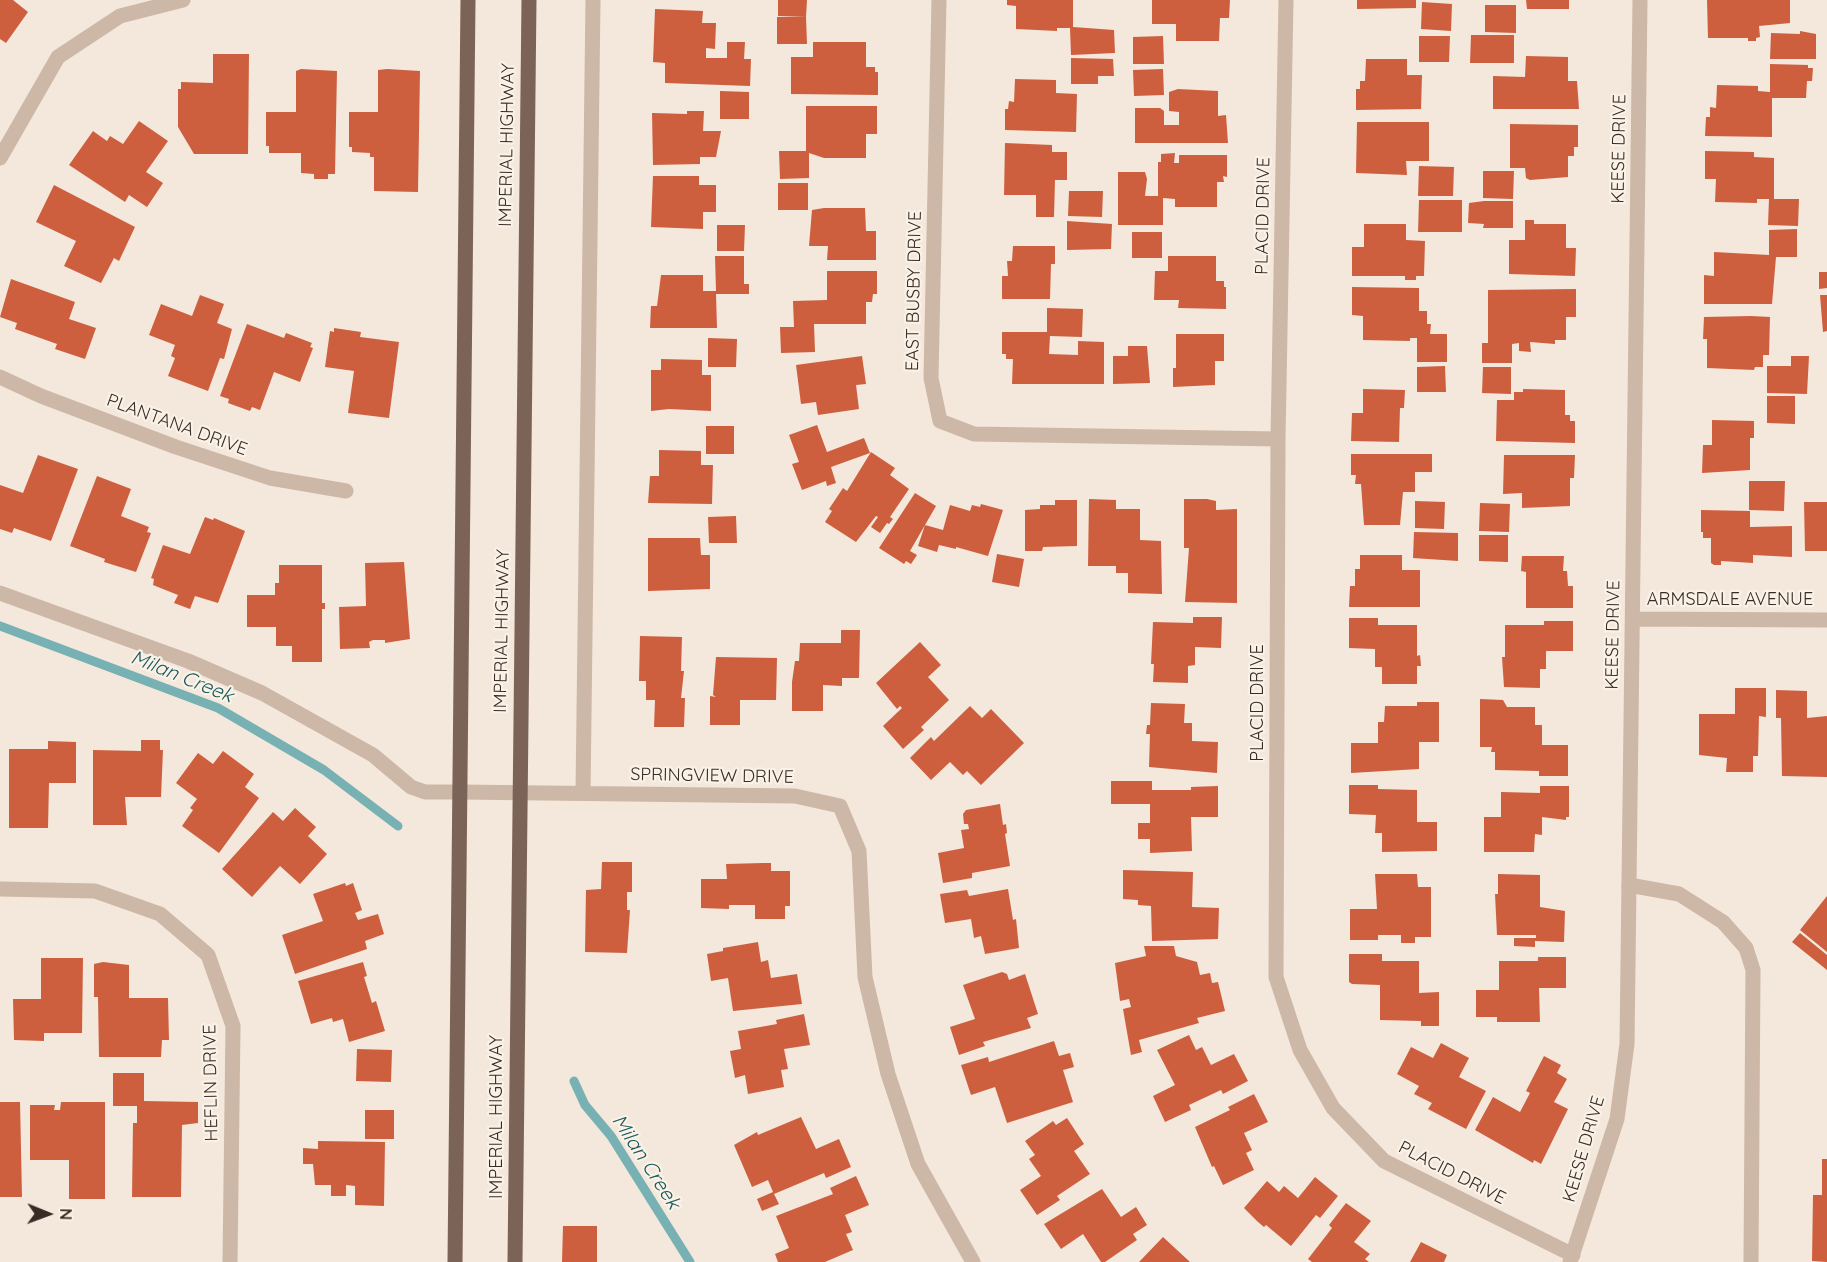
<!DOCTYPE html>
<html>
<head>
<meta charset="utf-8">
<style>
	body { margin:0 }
	#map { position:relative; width:1827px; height:1262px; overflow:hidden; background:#f4e7db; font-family:Quicksand,sans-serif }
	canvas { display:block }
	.north { position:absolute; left:18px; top:1184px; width:60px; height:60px; -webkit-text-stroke:4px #fbf2e7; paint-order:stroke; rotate:91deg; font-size:16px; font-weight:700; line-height:24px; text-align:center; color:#382c27 }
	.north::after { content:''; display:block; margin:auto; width:21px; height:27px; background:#382c27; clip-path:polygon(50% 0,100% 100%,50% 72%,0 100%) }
</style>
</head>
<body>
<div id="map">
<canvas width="1827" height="1262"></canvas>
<div class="north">N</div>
</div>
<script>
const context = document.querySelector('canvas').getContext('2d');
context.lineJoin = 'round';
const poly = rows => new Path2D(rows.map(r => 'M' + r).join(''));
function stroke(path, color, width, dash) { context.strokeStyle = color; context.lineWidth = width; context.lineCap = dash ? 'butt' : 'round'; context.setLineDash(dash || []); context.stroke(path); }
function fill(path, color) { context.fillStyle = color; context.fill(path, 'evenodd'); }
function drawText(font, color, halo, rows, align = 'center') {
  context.font = font + ' Quicksand,sans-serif'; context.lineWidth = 4.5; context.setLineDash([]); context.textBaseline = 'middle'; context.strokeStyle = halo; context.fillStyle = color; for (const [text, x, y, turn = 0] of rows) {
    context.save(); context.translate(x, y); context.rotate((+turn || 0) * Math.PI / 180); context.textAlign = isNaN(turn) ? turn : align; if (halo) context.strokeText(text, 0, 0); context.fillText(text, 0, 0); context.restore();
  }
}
const stream = poly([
	[0,626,218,708,324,770,398,826],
	[574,1081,585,1105,611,1136,690,1262]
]);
const building = poly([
	[0,0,13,0,28,12,6,43,0,39],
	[778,0,807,0,806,17,778,16],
	[1007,0,1073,0,1073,27,1114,30,1115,53,1071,55,1070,28,1057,28,1057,31,1016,29,1016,6,1007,5],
	[1152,0,1230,0,1229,18,1220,18,1219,41,1176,41,1176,24,1152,24],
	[1357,0,1416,0,1416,8,1357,9],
	[1526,0,1569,0,1569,9,1527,9],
	[1707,0,1790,0,1790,23,1759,26,1760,37,1756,38,1756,41,1748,41,1748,38,1708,38],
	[1422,2,1452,4,1451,31,1421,29],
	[1485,5,1516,5,1516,33,1485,32],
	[655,9,703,11,702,23,716,23,715,49,706,48,706,58,727,58,727,42,745,42,744,59,751,59,750,86,665,83,665,63,653,62],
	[777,17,806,17,807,44,777,44],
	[1800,31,1816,34,1816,59,1770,59,1771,33,1800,34],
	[1471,35,1514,35,1514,63,1470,63],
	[1163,36,1164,64,1133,64,1133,37],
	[1419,36,1450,36,1449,62,1419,62],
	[813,42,866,42,866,67,875,67,875,72,878,72,878,95,791,94,791,57,813,57],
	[213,54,249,54,248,154,194,154,178,127,178,89,181,89,181,82,213,83],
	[1526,56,1568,57,1568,81,1577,81,1579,109,1493,109,1493,76,1525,77],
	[1071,58,1113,59,1114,76,1098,76,1098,84,1071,84],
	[1366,59,1407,59,1407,75,1422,75,1421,109,1356,110,1356,89,1360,89,1360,81,1365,81],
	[1770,64,1808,65,1808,68,1813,68,1812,81,1807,81,1806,98,1772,98,1772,137,1705,136,1706,117,1710,117,1710,107,1716,108,1717,85,1758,86,1758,91,1770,92],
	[301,69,337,71,335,174,328,174,328,179,314,179,314,174,301,173,301,153,269,153,269,146,266,146,266,112,296,112,296,71],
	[387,69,420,71,418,192,374,191,374,157,370,157,370,153,352,152,352,147,349,147,349,112,378,112,378,70],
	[1163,69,1164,95,1134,96,1133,70],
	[1015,79,1056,80,1056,93,1077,94,1076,132,1005,130,1005,109,1008,109,1009,101,1014,102],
	[1178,89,1218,91,1218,116,1226,115,1228,143,1135,143,1135,108,1160,108,1164,111,1164,125,1179,125,1179,112,1169,111,1169,92],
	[720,91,749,92,749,119,720,119],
	[806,106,877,106,877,134,866,134,866,158,824,158,809,153,809,178,780,179,779,151,806,151],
	[687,111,704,111,703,131,721,131,716,157,700,157,700,164,653,165,652,113,687,114],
	[139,121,168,141,146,172,163,183,147,207,129,195,125,202,69,165,93,131,107,141,110,136,123,144],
	[1357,122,1429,122,1429,161,1406,161,1407,175,1356,173],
	[1510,124,1578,125,1578,147,1574,147,1574,156,1568,156,1568,177,1530,180,1526,178,1525,168,1510,168],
	[1005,143,1052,145,1052,152,1067,152,1067,180,1055,180,1054,217,1036,217,1036,195,1004,195],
	[1705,151,1754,152,1754,157,1774,158,1774,199,1799,199,1798,226,1768,225,1769,199,1757,199,1757,203,1715,202,1716,179,1705,179],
	[1175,153,1174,163,1179,163,1179,155,1227,155,1227,177,1223,176,1224,182,1217,182,1217,207,1175,207,1175,199,1163,198,1163,225,1118,225,1118,172,1145,172,1147,179,1145,196,1158,196,1158,162,1161,162,1161,154],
	[1419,166,1454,167,1453,196,1418,196],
	[1483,171,1514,171,1513,199,1483,198],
	[653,176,699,176,699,185,716,185,716,212,703,212,703,229,651,227],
	[778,183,808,183,808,210,778,210],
	[54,185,135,227,119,261,114,258,101,283,64,266,76,241,36,222],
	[1069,191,1103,191,1102,217,1068,216],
	[1419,200,1462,200,1462,232,1418,232],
	[1484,201,1513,201,1513,228,1483,228,1484,224,1468,223,1469,203],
	[824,208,865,208,866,231,876,231,876,260,827,260,828,246,809,246,812,210],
	[1525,220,1534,220,1534,224,1566,224,1566,248,1576,248,1575,276,1509,274,1509,240,1525,240],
	[1067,221,1112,224,1111,249,1067,250],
	[1364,224,1406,224,1406,240,1425,241,1424,276,1416,276,1416,280,1405,280,1405,276,1352,276,1352,247,1364,247],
	[717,225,745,225,744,251,717,251],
	[1797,229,1797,257,1776,257,1772,304,1704,304,1704,275,1714,276,1714,252,1769,255,1769,230],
	[1132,232,1162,232,1162,258,1132,258],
	[1013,246,1055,246,1055,264,1051,264,1050,299,1002,299,1002,276,1008,276,1007,261,1012,261],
	[715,256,744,256,744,284,749,284,749,294,716,294,717,328,650,328,651,306,657,306,661,275,703,275,703,291,716,291],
	[1168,256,1216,256,1216,281,1224,281,1224,287,1226,287,1226,309,1178,308,1179,300,1154,300,1155,271,1168,271],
	[827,271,877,271,877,294,873,294,872,302,866,302,866,324,814,324,815,352,781,353,780,327,794,327,793,301,827,300],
	[1819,272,1827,272,1827,288,1819,289],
	[11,279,75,302,69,319,96,328,85,359,55,349,57,344,15,329,17,323,0,317],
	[1352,287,1419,288,1419,311,1427,311,1427,324,1431,324,1430,334,1447,334,1447,362,1417,362,1417,338,1410,338,1410,341,1363,340,1363,316,1352,315],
	[1576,289,1576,317,1566,317,1566,340,1555,340,1555,344,1530,342,1531,352,1519,351,1519,343,1512,344,1512,363,1482,363,1482,343,1488,343,1488,290],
	[200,295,224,304,217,323,232,329,224,359,220,358,208,391,168,376,175,358,171,356,175,345,149,335,161,304,192,316],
	[1820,295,1827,295,1827,331,1823,332],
	[1047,308,1083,309,1082,337,1050,336,1049,354,1078,355,1078,341,1104,342,1104,384,1012,384,1013,359,1006,359,1006,354,1002,354,1002,332,1047,332],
	[1751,316,1770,317,1769,355,1763,355,1763,367,1755,367,1754,370,1707,368,1707,339,1703,339,1704,317],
	[247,324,284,338,286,333,312,343,310,347,313,348,300,382,274,372,260,410,252,407,250,411,228,403,229,399,220,396],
	[334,328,361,332,360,337,399,342,389,418,348,413,354,371,325,367,330,331,334,332],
	[1176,334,1224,334,1224,361,1215,361,1215,385,1173,387,1173,368,1176,368],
	[708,338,737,339,736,367,708,367],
	[1128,346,1147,346,1150,383,1113,384,1113,356,1128,356],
	[862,356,866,384,856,385,859,409,818,415,816,402,801,404,796,365],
	[1791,356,1809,356,1807,394,1767,393,1767,366,1791,366],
	[661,359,702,360,702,375,711,375,711,411,669,409,651,411,651,370,661,370],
	[1445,366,1446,392,1417,392,1417,367],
	[1483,367,1511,367,1511,394,1482,393],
	[1363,389,1405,390,1404,408,1400,408,1399,442,1351,441,1352,413,1363,413],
	[1523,389,1565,390,1565,415,1570,415,1570,421,1575,421,1575,443,1496,441,1497,400,1514,400,1514,392,1523,392],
	[1767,396,1795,396,1795,424,1767,423],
	[1712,420,1754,421,1754,438,1750,438,1750,470,1702,473,1703,445,1712,445],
	[817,425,827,452,864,438,870,453,831,467,836,483,827,486,826,481,802,490,792,464,799,462,789,435],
	[706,426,734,426,734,454,706,454],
	[659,450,701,451,701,465,713,465,712,504,648,503,650,476,659,476],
	[871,452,895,468,890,475,909,489,890,517,893,519,889,524,887,523,880,533,871,527,878,517,876,516,856,542,825,522,832,511,829,509,843,488,847,491],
	[1351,454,1432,454,1432,472,1415,472,1415,492,1403,492,1400,525,1364,525,1361,484,1355,484,1356,475,1351,475],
	[38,455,78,469,51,541,14,528,12,533,0,529,0,485,23,493],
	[1504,455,1575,455,1574,478,1570,478,1570,506,1522,508,1522,493,1503,494],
	[97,476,131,489,121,516,149,527,147,532,151,533,136,572,104,562,105,559,70,546],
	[1749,481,1785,481,1784,511,1749,510],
	[915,493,936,506,910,551,917,555,911,564,906,561,904,564,879,548],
	[1089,499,1116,500,1116,509,1140,509,1140,540,1161,541,1162,594,1128,593,1128,573,1116,573,1116,566,1088,566],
	[1184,499,1207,499,1216,501,1216,510,1237,509,1237,603,1185,602,1189,548,1184,548],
	[1055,500,1077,500,1077,546,1043,547,1042,551,1025,551,1025,510,1040,509,1040,505,1055,505],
	[1415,501,1445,502,1444,529,1415,528],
	[1804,502,1827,502,1827,551,1805,551],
	[1480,503,1510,504,1509,532,1479,531],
	[981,504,1003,510,988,556,956,547,956,549,939,545,937,552,918,546,925,525,943,530,950,505,970,511,972,505,980,507],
	[1701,510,1750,511,1750,527,1792,526,1792,557,1753,555,1753,563,1721,561,1721,565,1714,565,1711,563,1711,538,1703,538,1703,532,1701,532],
	[736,516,737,543,709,543,708,517],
	[205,517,213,520,214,518,245,531,218,603,195,596,190,609,174,603,178,595,153,585,154,579,151,578,163,545,190,554],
	[1414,532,1458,533,1458,561,1413,558],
	[1479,535,1508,535,1508,562,1479,561],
	[648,538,700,538,701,555,710,555,710,589,648,591],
	[997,554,1024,559,1019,587,992,582],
	[1360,555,1402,555,1402,570,1420,570,1420,607,1349,607,1350,586,1355,586,1355,569,1360,569],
	[1522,556,1564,556,1563,571,1567,571,1568,586,1573,586,1573,608,1526,608,1526,572,1521,571],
	[404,562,410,639,385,643,385,640,373,640,369,642,370,648,340,649,339,607,366,606,365,563],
	[279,565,322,565,322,603,325,603,325,609,322,609,322,662,292,662,292,646,276,646,276,627,247,627,247,595,275,595,275,583,279,583],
	[1193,617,1222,617,1221,648,1195,647,1195,665,1188,666,1188,683,1153,682,1154,664,1151,664,1153,622,1193,623],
	[1349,618,1378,618,1378,625,1417,625,1417,656,1420,655,1421,666,1417,666,1417,684,1382,684,1382,667,1375,667,1375,649,1349,648],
	[1544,621,1573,621,1573,651,1546,651,1546,669,1540,669,1540,688,1504,687,1502,657,1505,657,1505,625,1544,625],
	[841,630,860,630,859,678,842,678,842,686,823,685,823,711,792,711,792,682,795,661,799,661,800,643,841,643],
	[640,636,682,637,681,671,684,671,681,698,685,698,684,727,654,727,655,700,646,700,646,681,639,681],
	[920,642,941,665,928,677,949,700,921,727,924,730,903,749,883,726,902,708,900,706,897,709,876,683],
	[716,657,777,658,776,700,740,700,740,725,710,725,710,696,716,697,713,695],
	[1735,688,1766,688,1766,717,1759,716,1758,756,1753,756,1753,772,1726,772,1727,758,1699,755,1699,714,1735,714],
	[1776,690,1807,691,1807,718,1827,716,1827,777,1782,776,1781,718,1776,718],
	[1480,699,1503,700,1507,707,1535,707,1535,725,1542,725,1542,745,1568,745,1568,776,1539,776,1539,771,1495,770,1495,752,1491,752,1492,747,1480,747],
	[1417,702,1439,702,1439,742,1419,742,1419,769,1351,773,1351,743,1378,743,1378,722,1384,722,1385,706,1417,706],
	[1151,703,1185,704,1184,723,1192,723,1192,741,1218,742,1217,773,1149,767,1150,734,1146,734,1147,725,1150,725],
	[970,706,982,718,991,709,1024,743,981,785,967,771,963,775,950,762,931,780,910,758,931,737,934,741],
	[141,740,160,740,160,750,163,750,161,797,125,797,127,825,93,825,93,750,141,751],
	[48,741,76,742,76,783,49,783,48,828,9,828,9,749,48,749],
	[223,751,254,774,245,787,259,798,219,853,182,826,193,810,190,808,197,799,176,783,198,753,213,764],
	[1111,781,1152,781,1152,790,1191,790,1191,787,1218,786,1218,817,1191,817,1192,851,1150,853,1150,839,1138,839,1138,823,1150,823,1150,804,1111,804],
	[1349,785,1378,785,1378,789,1417,790,1417,822,1437,822,1437,851,1382,852,1382,833,1375,833,1376,815,1349,814],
	[1540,786,1569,786,1569,817,1566,817,1566,820,1542,817,1542,835,1535,834,1534,852,1484,852,1484,817,1501,817,1501,792,1540,793],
	[1000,804,1003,825,1006,824,1007,833,1005,834,1010,866,972,873,972,878,943,883,938,853,964,848,961,830,969,829,968,824,964,824,963,814,966,810],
	[295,808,316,827,308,836,327,854,300,884,280,866,252,897,222,869,273,812,283,821],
	[602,862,632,862,632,892,627,892,627,910,630,910,627,953,585,952,586,890,601,889],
	[763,863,771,863,771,871,790,871,790,906,785,906,785,919,755,919,755,905,729,905,729,909,701,908,701,879,727,879,726,864],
	[1123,870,1193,872,1192,907,1219,908,1218,939,1152,941,1151,906,1138,905,1138,900,1123,899],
	[1375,874,1417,874,1418,887,1431,887,1431,937,1415,937,1415,943,1401,943,1401,935,1378,935,1378,940,1350,940,1350,909,1377,909],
	[1498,874,1540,875,1540,907,1565,911,1564,942,1535,941,1535,947,1514,946,1514,938,1536,938,1536,935,1497,935,1495,894,1498,894],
	[345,883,346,886,353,883,362,910,355,913,358,920,378,914,384,934,365,941,367,949,295,974,282,935,323,921,313,894],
	[1008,889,1013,920,1016,919,1019,948,985,954,981,936,974,938,971,919,945,923,940,894,967,890,969,896],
	[1827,896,1827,952,1800,930],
	[1800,933,1827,955,1827,970,1792,942],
	[758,942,761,962,768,960,771,978,797,974,802,1004,733,1011,728,978,711,981,707,954,723,951,723,948],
	[1144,946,1174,946,1176,956,1197,962,1200,975,1210,973,1212,983,1218,982,1225,1011,1197,1018,1199,1023,1139,1040,1142,1052,1131,1055,1123,1009,1131,1007,1129,999,1120,1001,1115,963,1146,956],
	[1349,954,1382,954,1382,961,1419,961,1419,993,1439,992,1439,1026,1421,1026,1421,1021,1380,1020,1380,985,1352,984,1349,982],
	[1538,957,1566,957,1566,988,1539,988,1540,1022,1497,1022,1497,1017,1476,1017,1476,990,1499,990,1499,961,1538,961],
	[41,958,83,958,82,1033,44,1033,44,1041,14,1040,13,999,41,999],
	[103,962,129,965,129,998,168,998,169,1040,162,1040,161,1057,99,1057,98,997,94,997,94,964],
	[363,962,367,976,364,977,372,1003,376,1001,385,1031,349,1042,343,1019,333,1022,332,1018,311,1024,298,981],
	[1002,972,1007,974,1009,980,1025,974,1038,1014,1027,1018,1031,1028,983,1042,985,1046,959,1055,950,1027,975,1019,963,985],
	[804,1014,810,1045,784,1049,788,1069,781,1070,784,1087,748,1094,745,1075,735,1078,730,1051,741,1049,738,1031,777,1024,776,1020],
	[1189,1035,1196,1050,1202,1047,1211,1065,1234,1054,1248,1081,1223,1094,1221,1090,1189,1105,1191,1110,1165,1122,1153,1096,1175,1085,1157,1050],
	[1054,1041,1059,1056,1070,1053,1074,1067,1063,1070,1073,1102,1007,1123,995,1087,971,1095,961,1065,988,1057,989,1062],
	[1441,1043,1469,1058,1459,1077,1486,1091,1466,1129,1428,1109,1432,1103,1414,1094,1419,1086,1397,1074,1411,1047,1433,1058],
	[357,1049,392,1050,391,1082,356,1081],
	[1544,1056,1561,1065,1557,1073,1567,1079,1554,1102,1568,1109,1541,1164,1534,1160,1533,1163,1475,1130,1493,1097,1520,1112,1530,1093,1526,1091],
	[113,1073,144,1073,144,1101,198,1102,198,1123,182,1125,181,1197,132,1197,133,1123,137,1123,137,1106,113,1106],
	[1254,1094,1268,1122,1244,1133,1252,1150,1246,1153,1254,1170,1223,1185,1214,1166,1212,1167,1195,1127,1230,1110,1228,1107],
	[0,1102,20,1102,22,1197,0,1197],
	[61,1102,105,1102,105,1199,69,1199,69,1160,30,1160,30,1105,55,1105,54,1110,60,1110],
	[365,1110,394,1110,394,1139,365,1139],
	[801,1117,816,1149,839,1139,851,1167,826,1178,824,1173,774,1194,779,1204,762,1211,757,1199,773,1192,768,1180,752,1187,734,1145,757,1132,758,1135],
	[1067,1118,1084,1144,1074,1151,1090,1174,1057,1196,1060,1200,1037,1215,1020,1190,1041,1176,1029,1159,1035,1155,1025,1141,1053,1121,1056,1125],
	[318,1141,385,1142,384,1206,355,1205,355,1186,346,1185,346,1196,331,1196,331,1185,315,1185,313,1164,303,1164,303,1148,318,1149],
	[1822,1159,1827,1159,1827,1262,1812,1261,1813,1195,1822,1195],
	[856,1176,869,1205,845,1215,852,1232,846,1234,853,1250,825,1262,778,1262,775,1254,789,1248,776,1216,833,1194,830,1188],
	[1315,1177,1338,1196,1320,1218,1316,1215,1291,1246,1266,1225,1264,1227,1258,1222,1244,1208,1267,1181,1279,1192,1284,1186,1298,1198],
	[1102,1189,1121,1217,1136,1207,1147,1225,1133,1234,1137,1240,1105,1262,1101,1262,1083,1234,1061,1249,1044,1224],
	[1346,1203,1371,1221,1354,1242,1370,1254,1365,1259,1369,1262,1312,1262,1308,1259,1332,1228,1329,1225],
	[563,1226,597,1226,597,1262,562,1262],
	[1163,1237,1190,1262,1139,1262],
	[1421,1242,1447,1255,1444,1262,1410,1262]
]);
const service = poly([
	[0,593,188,661,262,693,373,755,411,787,425,792,460,792],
	[1629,885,1679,894,1723,922,1746,948,1753,970,1751,1262]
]);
const minor = poly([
	[939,0,931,378,940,421,974,434,1278,439],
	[1286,0,1278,439,1276,977,1300,1050,1333,1108,1384,1161,1573,1255],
	[0,158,58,57,120,16,183,0],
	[0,377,41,396,176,447,270,478,346,491],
	[1633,619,1827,620],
	[460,792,795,796,840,806,859,851,865,977,888,1074,918,1164,973,1262],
	[583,793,593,0],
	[0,889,95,891,160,914,208,955,233,1026,230,1262],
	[1570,1262,1617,1119,1627,1044,1640,0]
]);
const primary = poly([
	[455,1262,468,0],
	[515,1262,529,0]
]);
const streetNames = [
	["IMPERIAL HIGHWAY",507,145,-89],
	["KEESE DRIVE",1619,149,-89],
	["PLACID DRIVE",1263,216,-89],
	["EAST BUSBY DRIVE",914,291,-89],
	["PLANTANA DRIVE",177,425,20],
	["ARMSDALE AVENUE",1730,600],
	["IMPERIAL HIGHWAY",502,631,-89],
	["KEESE DRIVE",1613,635,-89],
	["PLACID DRIVE",1258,703,-90],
	["SPRINGVIEW DRIVE",712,776,1],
	["HEFLIN DRIVE",211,1083,-91],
	["IMPERIAL HIGHWAY",497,1117,-90],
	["KEESE DRIVE",1584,1149,-74],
	["PLACID DRIVE",1452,1173,27]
];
const waterNames = [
	["Milan Creek",182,677,22],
	["Milan Creek",646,1162,57]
];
stroke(stream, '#77b1b3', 9);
fill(building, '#ce5f3e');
stroke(service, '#cdb7a6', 15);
stroke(minor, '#cdb7a6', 15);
stroke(primary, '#7b6357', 15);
drawText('18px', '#382c27', '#fbf2e7', streetNames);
drawText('italic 20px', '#1a595c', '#fbf2e7', waterNames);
</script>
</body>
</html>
